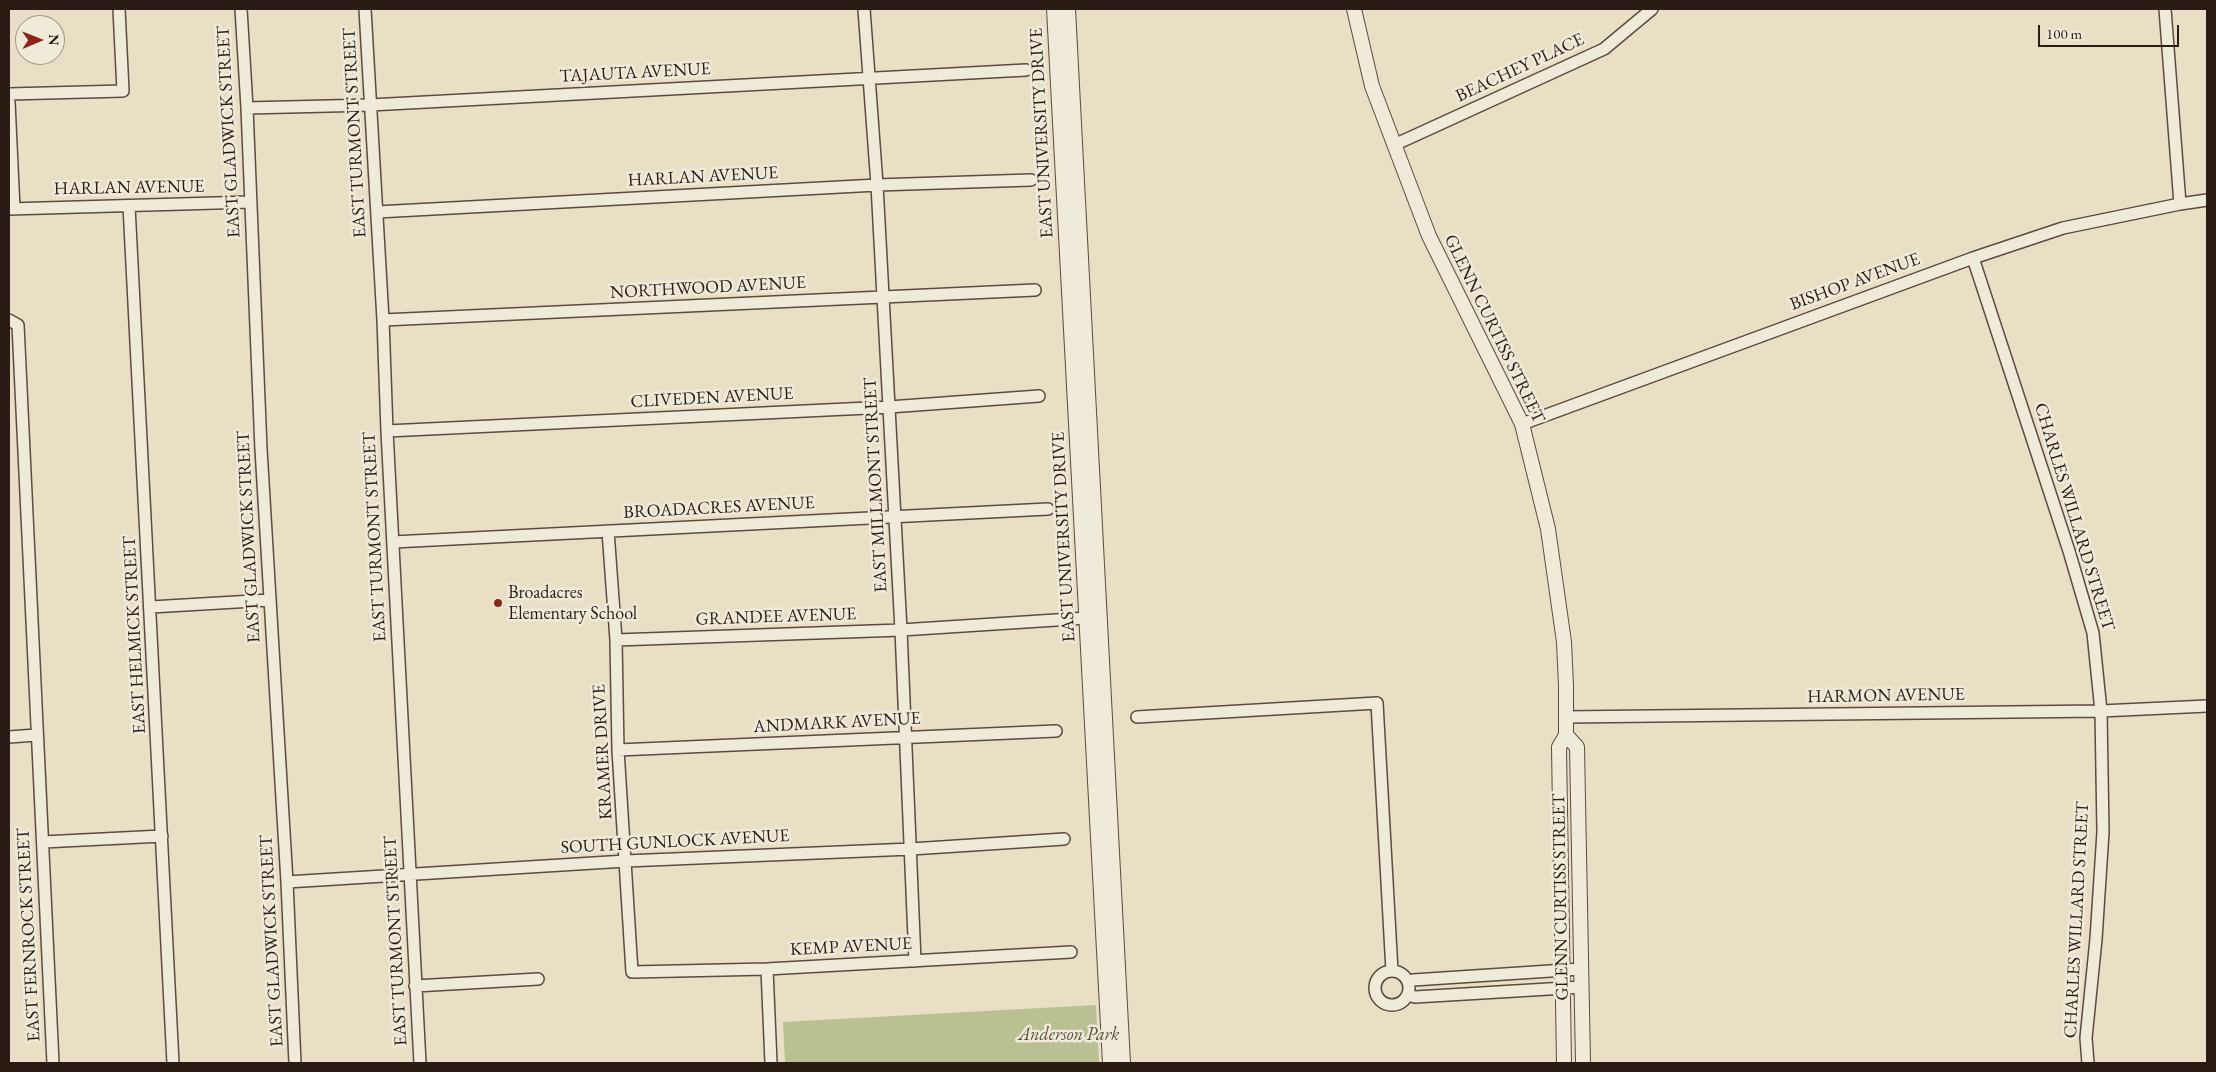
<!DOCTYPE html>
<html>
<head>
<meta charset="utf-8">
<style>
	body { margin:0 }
	#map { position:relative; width:2216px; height:1072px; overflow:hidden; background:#e8dfc5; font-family:"EB Garamond",serif }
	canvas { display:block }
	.frame { position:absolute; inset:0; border:10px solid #2a1b15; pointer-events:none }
	.north { position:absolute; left:15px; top:15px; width:50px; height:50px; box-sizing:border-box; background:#f0ead9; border:1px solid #a1978b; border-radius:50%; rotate:89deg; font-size:14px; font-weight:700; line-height:20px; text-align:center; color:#2a1b15 }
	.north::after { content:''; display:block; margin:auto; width:18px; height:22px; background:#8f2418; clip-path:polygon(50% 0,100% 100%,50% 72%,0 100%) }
	.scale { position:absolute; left:2038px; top:25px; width:141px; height:22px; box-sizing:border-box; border:2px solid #2a1b15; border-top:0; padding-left:6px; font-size:15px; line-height:18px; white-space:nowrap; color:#2a1b15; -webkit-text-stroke:4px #f0ead9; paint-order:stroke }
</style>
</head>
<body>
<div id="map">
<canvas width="2216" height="1072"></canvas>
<div class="frame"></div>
<div class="north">N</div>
<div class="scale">100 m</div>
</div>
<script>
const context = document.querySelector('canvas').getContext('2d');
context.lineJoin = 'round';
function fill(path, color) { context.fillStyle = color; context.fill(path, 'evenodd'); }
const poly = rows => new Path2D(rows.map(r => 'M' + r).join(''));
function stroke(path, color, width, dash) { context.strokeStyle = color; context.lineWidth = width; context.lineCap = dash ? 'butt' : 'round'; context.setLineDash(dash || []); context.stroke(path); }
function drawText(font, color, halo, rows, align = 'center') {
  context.font = font + ' "EB Garamond",serif'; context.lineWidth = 5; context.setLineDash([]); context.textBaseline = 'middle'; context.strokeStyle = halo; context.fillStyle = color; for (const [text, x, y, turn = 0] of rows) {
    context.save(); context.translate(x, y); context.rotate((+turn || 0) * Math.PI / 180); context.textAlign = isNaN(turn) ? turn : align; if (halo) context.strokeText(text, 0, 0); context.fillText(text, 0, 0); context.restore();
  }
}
const green = poly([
	[1096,1005,1099,1063,785,1063,783,1022]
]);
const minor = poly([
	[241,9,247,108,261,449,287,882,295,1063],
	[365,9,383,320,387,431,420,1063],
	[864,9,877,185,901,630,915,961],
	[2165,9,2180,204],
	[9,94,123,91,119,9],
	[9,102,14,209],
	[247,108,370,105,1026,70],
	[1394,145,1604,49,1652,9],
	[129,206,173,1063],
	[9,209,250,202],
	[377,212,877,185,1031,180],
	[1973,258,2069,551,2093,633,2101,711,2103,832,2096,939,2086,1038,2088,1063],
	[9,320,18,325,53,1063],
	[383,320,1035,290],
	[1522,424,1973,258,2063,228,2180,204,2207,200],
	[387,431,889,407,1039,396],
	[608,531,616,640,618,750,632,972,767,969,1071,952],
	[393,542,1048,509],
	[151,607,270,600],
	[616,640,901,630,1087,618],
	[1137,717,1377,703,1392,971],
	[1565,717,2101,711,2207,706],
	[9,737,36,735],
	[618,750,1056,731],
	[43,842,162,836],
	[287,882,626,861,911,849,1064,839],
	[767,969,771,1063],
	'1375 988a17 17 0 1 1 34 0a17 17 0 1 1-34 0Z',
	[1408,982,1413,980,1581,969],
	[415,986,538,979],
	[1408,995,1415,997,1582,987]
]);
const tertiary = poly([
	[1054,9,1110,1063],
	[1068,9,1123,1063],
	[1354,9,1372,86,1429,236,1522,424,1548,529,1564,642,1566,686,1566,735,1559,747,1564,1063],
	[1566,735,1577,747,1583,1063]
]);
const markers = [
	[498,603,5,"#8f2418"]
];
const streetNames = [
	["BEACHEY PLACE",1520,68,-25],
	["TAJAUTA AVENUE",635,73,-3],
	["EAST GLADWICK STREET",229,132,-93],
	["EAST TURMONT STREET",355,133,-93],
	["EAST UNIVERSITY DRIVE",1042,133,-93],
	["HARLAN AVENUE",703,177,-3],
	["HARLAN AVENUE",129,188,-1],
	["BISHOP AVENUE",1855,282,-20],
	["NORTHWOOD AVENUE",708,288,-3],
	["GLENN CURTISS STREET",1494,329,64],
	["CLIVEDEN AVENUE",712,398,-3],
	["EAST MILLMONT STREET",876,485,-93],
	["BROADACRES AVENUE",719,508,-3],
	["CHARLES WILLARD STREET",2074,517,73],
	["EAST GLADWICK STREET",249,537,-93],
	["EAST TURMONT STREET",375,537,-93],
	["EAST UNIVERSITY DRIVE",1064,537,-93],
	["GRANDEE AVENUE",776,617,-2],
	["EAST HELMICK STREET",135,635,-93],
	["HARMON AVENUE",1886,696,-1],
	["ANDMARK AVENUE",837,723,-3],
	["KRAMER DRIVE",603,752,-93],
	["SOUTH GUNLOCK AVENUE",675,842,-3],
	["GLENN CURTISS STREET",1561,897,-91],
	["CHARLES WILLARD STREET",2077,920,-87],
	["EAST FERNROCK STREET",29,935,-93],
	["EAST GLADWICK STREET",272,941,-93],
	["EAST TURMONT STREET",396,941,-93],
	["KEMP AVENUE",851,947,-3]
];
const poiNames = [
	["Broadacres",508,593],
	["Elementary School",508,614]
];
const parkNames = [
	["Anderson Park",1069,1035]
];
fill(green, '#b9c192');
stroke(minor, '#5a4c41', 14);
stroke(tertiary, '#5a4c41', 16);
stroke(minor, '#f0ead9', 11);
stroke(tertiary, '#f0ead9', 14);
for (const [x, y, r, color] of markers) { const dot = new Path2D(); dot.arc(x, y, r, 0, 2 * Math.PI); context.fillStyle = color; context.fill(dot); stroke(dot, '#f0ead9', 2); }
drawText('18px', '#2a1b15', '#f0ead9', streetNames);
drawText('18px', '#2a1b15', '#f0ead9', poiNames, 'left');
drawText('italic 18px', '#554d3a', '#f0ead9', parkNames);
</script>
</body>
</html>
